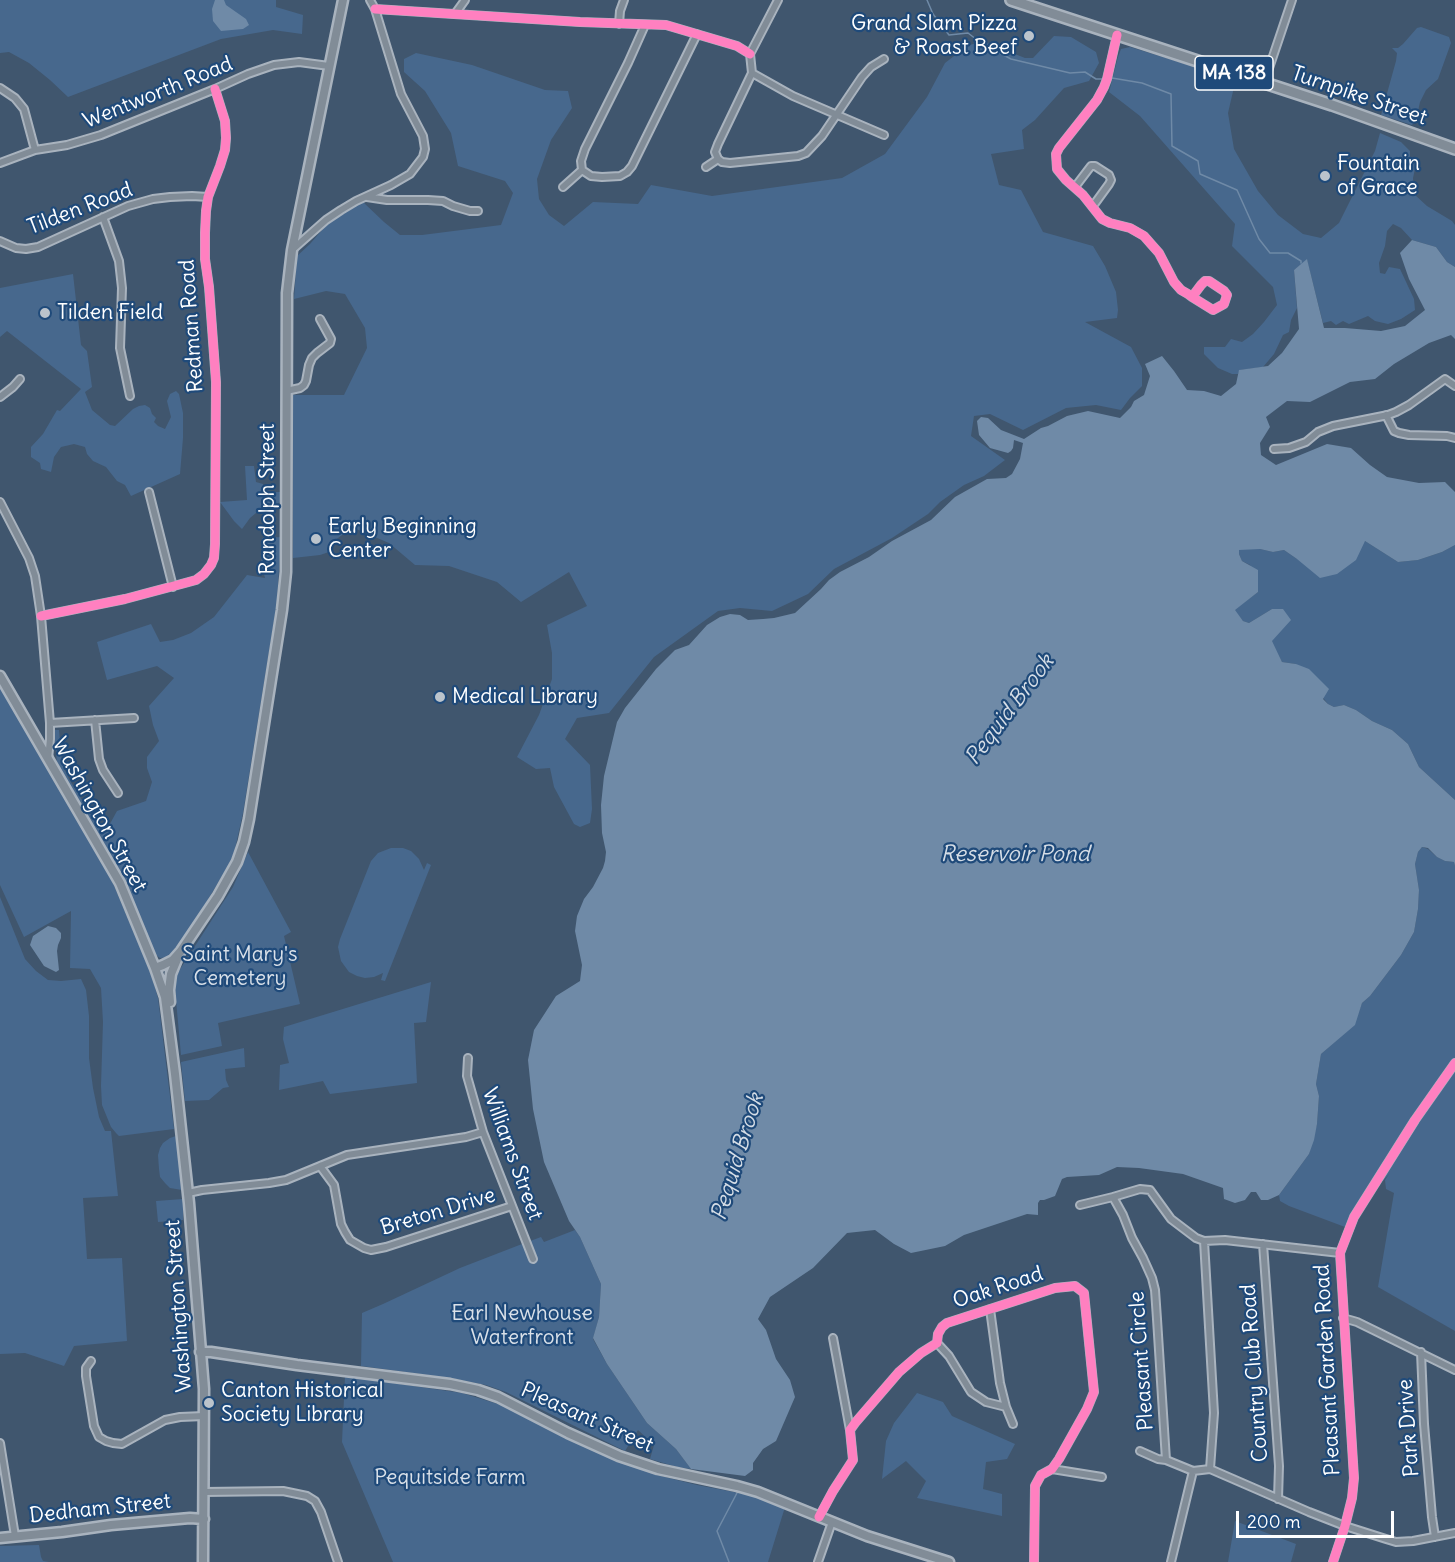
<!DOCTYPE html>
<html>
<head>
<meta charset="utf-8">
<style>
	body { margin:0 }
	#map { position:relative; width:1455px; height:1562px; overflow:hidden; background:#40566e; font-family:Delius,sans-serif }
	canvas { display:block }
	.scale { position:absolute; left:1236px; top:1511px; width:158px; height:27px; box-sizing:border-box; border:3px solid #fff; border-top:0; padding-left:8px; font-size:18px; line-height:21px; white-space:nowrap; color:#fff; -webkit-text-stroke:4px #1f4a7a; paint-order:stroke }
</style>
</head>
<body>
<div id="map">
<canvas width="1455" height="1562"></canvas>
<div class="scale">200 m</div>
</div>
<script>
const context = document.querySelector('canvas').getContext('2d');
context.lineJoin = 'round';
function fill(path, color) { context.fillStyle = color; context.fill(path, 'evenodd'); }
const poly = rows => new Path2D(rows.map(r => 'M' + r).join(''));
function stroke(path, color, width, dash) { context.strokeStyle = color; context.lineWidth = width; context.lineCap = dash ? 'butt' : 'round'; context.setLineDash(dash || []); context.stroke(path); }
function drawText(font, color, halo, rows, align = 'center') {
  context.font = font + ' Delius,sans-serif'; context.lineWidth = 4.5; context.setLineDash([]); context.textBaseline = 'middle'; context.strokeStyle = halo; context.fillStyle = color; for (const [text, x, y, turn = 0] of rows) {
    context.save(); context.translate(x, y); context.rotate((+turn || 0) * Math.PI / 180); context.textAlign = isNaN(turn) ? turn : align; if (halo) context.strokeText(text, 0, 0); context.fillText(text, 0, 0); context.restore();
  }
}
const green = poly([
	[0,0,276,0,276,7,303,15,302,34,273,30,221,39,68,97,50,80,29,63,9,52,0,53],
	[1421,27,1449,37,1451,43,1438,79,1426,90,1420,102,1416,120,1412,125,1381,115,1396,61,1397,53,1392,48,1398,48,1403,44,1417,28],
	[1054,36,1071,37,1096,52,1099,63,1089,81,1064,88,1035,120,1022,130,1024,149,991,154,999,185,1021,190,1043,232,1093,246,1105,266,1116,292,1118,310,1117,318,1085,322,1131,347,1142,368,1142,386,1130,398,1121,410,1096,405,1066,408,1023,430,990,414,974,416,971,436,1005,460,984,476,964,485,940,502,928,514,892,538,834,569,808,594,772,611,740,608,718,611,654,657,609,713,577,718,565,739,590,765,592,809,590,823,580,827,574,824,554,787,550,768,536,769,517,757,539,715,552,679,552,653,547,625,587,606,569,572,521,602,497,582,449,566,415,565,389,543,356,529,342,535,334,541,329,552,320,555,293,558,293,395,344,395,367,348,365,328,345,294,326,291,294,299,297,256,310,244,329,222,363,202,384,222,400,235,422,235,501,225,513,193,505,181,458,166,451,133,425,91,404,72,404,59,416,53,472,65,545,90,568,91,572,108,551,140,537,179,539,199,549,215,564,226,593,202,638,204,651,185,712,196,842,178,885,154,927,97,945,63,967,46,982,41,1025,58,1033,58],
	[1130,47,1202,69,1229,80,1234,87,1228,113,1234,149,1258,191,1278,215,1303,234,1321,238,1339,223,1375,151,1380,133,1401,142,1410,151,1410,159,1416,164,1413,178,1414,194,1427,206,1452,221,1455,225,1455,267,1447,262,1436,247,1412,240,1401,228,1393,224,1387,231,1385,246,1379,263,1380,273,1385,274,1389,267,1400,269,1414,299,1415,310,1401,319,1388,324,1375,321,1368,316,1349,324,1343,321,1336,325,1331,321,1323,323,1307,260,1294,270,1297,308,1291,320,1289,332,1283,335,1274,354,1263,367,1240,370,1238,374,1232,374,1218,368,1204,354,1204,347,1225,347,1231,339,1242,342,1253,334,1264,322,1277,305,1273,287,1232,246,1235,224,1140,116,1109,92,1118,57,1121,49],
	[73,274,81,345,87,351,92,387,85,392,92,410,110,425,115,426,133,409,139,406,145,405,150,408,152,414,156,418,154,422,158,426,165,429,171,417,167,401,170,394,176,391,179,394,183,413,183,438,180,474,131,496,125,485,117,481,106,467,93,461,87,454,85,447,74,444,61,447,54,457,51,472,41,469,40,463,31,457,31,447,43,434,57,410,60,411,81,389,7,331,0,337,0,288],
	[245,466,254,466,256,482,263,484,264,492,283,492,283,501,256,513,250,518,242,529,234,521,220,502,247,500],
	[281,537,277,602,243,813,235,849,230,863,186,936,169,957,160,958,156,955,151,945,142,920,100,838,57,764,54,730,59,730,62,764,69,779,93,818,106,831,117,811,146,801,152,782,147,768,147,757,159,741,153,725,149,706,174,678,157,666,107,680,97,642,151,624,160,642,173,640,191,633,214,617,247,575,265,578,261,562,263,550,262,538],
	[1365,541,1398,562,1418,560,1442,552,1455,545,1455,800,1419,767,1408,744,1392,730,1372,721,1356,710,1344,705,1334,707,1328,704,1296,664,1282,662,1271,641,1290,620,1272,609,1249,623,1243,621,1234,610,1258,592,1250,565,1242,561,1239,554,1239,549,1260,549,1273,552,1284,550,1297,559],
	[0,687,110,876,145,959,152,977,158,998,174,1129,119,1136,116,1133,111,1127,102,1105,101,1086,103,1022,101,988,90,969,70,968,71,911,24,937,0,885],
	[1422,847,1428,849,1437,857,1445,861,1454,862,1455,866,1455,1331,1378,1287,1394,1193,1386,1189,1385,1180,1389,1174,1383,1181,1375,1179,1345,1227,1289,1206,1280,1201,1279,1195,1309,1154,1317,1124,1319,1096,1316,1084,1321,1054,1354,1025,1362,1003,1370,996,1401,955,1414,932,1418,909,1419,890,1415,864,1418,852],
	[391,848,403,848,411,851,419,859,424,870,427,863,431,865,385,981,381,980,383,973,374,977,365,978,357,976,349,972,341,961,338,947,340,939,371,861,378,853],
	[248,852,291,932,284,936,300,1004,218,1023,222,1046,181,1055,175,989,177,974,233,887],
	[0,897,25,959,36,971,48,980,61,981,81,979,86,990,89,1016,89,1058,93,1088,99,1117,105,1131,111,1131,118,1196,83,1198,87,1259,122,1258,127,1341,74,1346,64,1366,25,1353,0,1354],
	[431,982,426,1022,414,1023,417,1083,330,1094,323,1081,279,1090,280,1065,289,1063,283,1039,284,1027],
	[244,1048,245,1067,225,1069,226,1080,229,1087,223,1088,209,1100,185,1101,181,1062],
	[176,1136,182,1190,170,1188,165,1183,160,1177,159,1169,158,1155,160,1148,163,1143,170,1138],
	[183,1199,183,1220,158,1222,156,1201],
	[575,1230,580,1237,601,1284,599,1317,593,1339,607,1364,647,1423,676,1449,691,1469,677,1467,650,1459,654,1445,638,1430,625,1451,506,1392,486,1385,450,1378,361,1366,362,1313,383,1304,460,1268,522,1244,541,1237,544,1242],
	[345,1376,462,1393,501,1405,543,1423,584,1445,636,1467,657,1475,697,1485,755,1496,785,1507,768,1562,393,1562,342,1442],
	[917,1393,943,1402,952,1416,1015,1444,1007,1459,986,1462,983,1489,1002,1494,1002,1516,917,1498,926,1481,906,1461,882,1479,886,1441,894,1423],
	[1235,1521,1296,1544,1291,1562,1228,1562],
	[39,1545,41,1557,43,1561,49,1562,0,1562,0,1546]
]);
const water = poly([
	[215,0,224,0,226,5,246,19,249,25,243,29,221,31,213,21,212,9],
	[1412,240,1436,247,1447,262,1455,267,1455,339,1451,335,1429,343,1394,364,1375,379,1350,382,1310,402,1287,401,1266,417,1270,427,1260,443,1261,455,1276,465,1327,444,1351,448,1370,465,1387,477,1419,483,1445,482,1455,492,1455,545,1442,552,1418,560,1398,562,1365,541,1356,560,1337,574,1320,578,1297,559,1284,550,1273,552,1260,549,1239,550,1239,554,1242,561,1258,570,1258,592,1235,610,1243,621,1249,623,1272,609,1283,609,1291,620,1272,641,1282,662,1296,664,1309,669,1329,689,1323,699,1328,704,1334,707,1344,705,1356,710,1372,721,1392,730,1408,744,1419,767,1455,800,1455,866,1454,862,1445,861,1437,857,1428,848,1422,847,1418,852,1415,864,1419,890,1418,909,1414,932,1401,955,1370,996,1362,1003,1355,1025,1321,1054,1316,1084,1319,1096,1317,1124,1314,1140,1309,1154,1279,1195,1268,1200,1261,1200,1256,1192,1251,1192,1245,1200,1235,1203,1224,1199,1223,1188,1183,1174,1139,1168,1117,1167,1099,1175,1067,1177,1062,1179,1055,1196,1044,1200,1040,1200,1038,1203,1038,1215,1027,1214,964,1235,945,1246,911,1253,894,1244,875,1230,847,1233,813,1268,770,1297,758,1319,766,1330,776,1359,790,1380,795,1397,776,1441,763,1449,753,1463,753,1470,745,1476,691,1469,676,1449,647,1423,607,1364,593,1338,599,1317,601,1284,580,1237,569,1221,544,1162,533,1109,528,1060,534,1030,556,996,580,981,582,965,575,931,577,916,584,899,593,887,603,868,605,861,606,852,602,833,601,805,604,776,617,722,625,708,656,669,675,650,689,645,707,625,720,617,730,614,740,615,748,620,763,619,774,618,795,613,821,589,829,580,840,572,869,557,892,541,931,520,955,497,987,479,1006,478,1012,474,1020,459,1023,443,1014,440,1013,448,1011,451,1008,453,990,448,979,435,977,421,981,417,988,418,1001,430,1024,439,1041,428,1048,426,1067,416,1088,411,1120,418,1131,407,1134,401,1144,395,1150,376,1145,364,1162,356,1174,371,1187,390,1204,391,1221,396,1236,384,1239,370,1268,366,1282,353,1299,329,1294,270,1307,259,1324,328,1345,328,1381,331,1405,326,1425,310,1409,279,1400,253],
	[48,926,56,928,61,933,61,938,58,945,57,951,59,970,56,972,44,966,30,945,33,936]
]);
const stream = poly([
	[927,0,933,14,949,35,968,33,981,43,1011,59,1070,73,1085,72,1096,79,1102,79],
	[1112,78,1142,83,1171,94,1172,146,1198,161,1200,174,1237,190,1259,239,1270,253,1288,253,1301,261,1301,263],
	[729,1562,717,1531,738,1491]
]);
const minor = poly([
	[375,9,580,22,666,25,737,46,750,54],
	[455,14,465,0],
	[619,24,620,11,624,0],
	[1117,35,1107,79,1104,87,1097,100,1059,148,1056,154,1057,169,1066,180,1083,195,1102,219,1110,223,1130,228,1144,236,1151,244,1159,253,1174,282,1181,290,1188,294,1192,297,1213,310,1224,304,1227,295,1224,291,1209,281,1205,281,1201,285,1192,297],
	[752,73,793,96,884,135],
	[1264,83,1292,0],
	[0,88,15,98,24,109,35,150],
	[718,159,722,162,730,163,798,156,806,153,822,136,862,77,871,67,884,59],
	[0,163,35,150,67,145,101,135,215,89,248,74,274,65,299,62,329,66],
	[706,167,718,159,715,152,718,144,752,73,750,54,778,0],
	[582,170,591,176,602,177,620,176,627,172,632,166,697,34],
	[563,187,582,170,581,161,585,149,628,63,645,25],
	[1075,187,1091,166,1095,166,1109,175,1111,180,1109,184,1093,206],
	[367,197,387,200,428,200,443,201,453,206,470,211,478,211],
	[103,217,119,261,122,288,120,348,130,396],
	[0,241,16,248,26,249,38,247,128,206,153,199,170,197,192,196,208,197],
	[292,250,326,220,341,210,356,201,391,185,410,174,423,157,425,149,423,136,401,94,375,9,370,0],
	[286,391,300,388,304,385,306,381,309,365,312,358,317,353,330,343,331,339,320,319],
	[0,397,13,387,20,379],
	[1386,415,1394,431,1399,433,1409,435,1447,436,1455,438],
	[1274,449,1289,448,1306,442,1318,432,1333,426,1388,415,1396,412,1409,405,1445,379,1455,386],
	[149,492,173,587],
	[0,502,29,558,35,576,41,616,50,723,50,739,48,759],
	[41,616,125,599,185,583,196,580,204,574,211,565,214,558,215,544,216,382,209,287,205,259,205,233,206,211,208,197,220,166,225,150,226,138,225,121,215,89],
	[95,720,99,759,103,770,118,793],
	[50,723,134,718],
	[468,1058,467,1076,483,1132,533,1259],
	[320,1166,334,1185,341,1224,345,1232,350,1240,364,1248,371,1250,386,1247,512,1206],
	[188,1193,202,1190,269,1183,286,1180,347,1155,466,1137,483,1132],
	[1113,1197,1140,1189,1150,1190,1171,1219,1196,1238,1204,1241,1225,1240,1340,1253],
	[1080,1205,1113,1197,1123,1215,1132,1238,1143,1258,1152,1278,1155,1290,1157,1319,1166,1460,1193,1471,1210,1469,1214,1413,1204,1241],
	[1263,1244,1279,1466,1278,1499],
	[990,1309,1000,1383,1006,1407,1013,1424],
	[1343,1318,1357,1322,1455,1370],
	[833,1338,850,1430],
	[937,1343,949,1356,971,1392,986,1402,1006,1407],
	[1421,1352,1424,1424,1432,1517,1435,1537],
	[91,1361,86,1368,86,1376,94,1426,99,1437,106,1441,113,1443,122,1444,165,1420,180,1417,204,1416],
	[0,1443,15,1536],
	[1140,1451,1158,1459,1166,1460],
	[1052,1469,1102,1477],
	[1210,1469,1309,1512,1345,1526,1386,1539,1396,1542,1413,1541,1455,1533],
	[204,1492,283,1491,307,1496,315,1501,321,1512,338,1562],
	[819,1517,833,1491,853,1460,850,1430,855,1423,899,1372,921,1353,937,1343,938,1334,942,1327,947,1323,1055,1288,1075,1286,1084,1293,1094,1392,1087,1409,1059,1459,1052,1469,1041,1475,1035,1486,1034,1562],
	[818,1562,832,1522],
	[1171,1562,1193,1471],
	[1333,1562,1345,1526,1352,1498,1354,1478,1340,1253,1354,1217,1415,1120,1455,1063]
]);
const secondary = poly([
	[0,676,120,883,155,968,165,997,175,1074,189,1203,204,1389,203,1562],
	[155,968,163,965,173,960,181,951,218,896,237,862,244,842,249,819,282,610,286,572,287,293,292,250,343,0],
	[170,1002,169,990,171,974,178,957],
	[200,1352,211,1352,297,1365,450,1384,478,1390,498,1397,568,1433,619,1456,658,1469,737,1486,758,1492,867,1536,949,1562],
	[0,1538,62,1532,111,1525,190,1518,204,1519]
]);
const primary = poly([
	[1011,0,1332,105,1455,149]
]);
const cycleway = poly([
	[375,9,580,22,666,25,737,46,750,54],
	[1117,35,1107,79,1104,87,1097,100,1059,148,1056,154,1057,169,1066,180,1083,195,1102,219,1110,223,1130,228,1144,236,1151,244,1159,253,1174,282,1181,290,1188,294,1192,297,1213,310,1224,304,1227,295,1224,291,1209,281,1205,281,1201,285,1192,297],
	[41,616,125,599,185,583,196,580,204,574,211,565,214,558,215,544,216,382,209,287,205,259,205,233,206,211,208,197,220,166,225,150,226,138,225,121,215,89],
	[819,1517,833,1491,853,1460,850,1430,855,1423,899,1372,921,1353,937,1343,938,1334,942,1327,947,1323,1055,1288,1075,1286,1084,1293,1094,1392,1087,1409,1059,1459,1052,1469,1041,1475,1035,1486,1034,1562],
	[1333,1562,1345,1526,1352,1498,1354,1478,1340,1253,1354,1217,1415,1120,1455,1063]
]);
const markers = [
	[1029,36,6,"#bcc4cc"],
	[1325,176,6,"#bcc4cc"],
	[45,313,6,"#bcc4cc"],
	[316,539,6,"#bcc4cc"],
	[440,697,6,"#bcc4cc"],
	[209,1403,6,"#bcc4cc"]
];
const shields = [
	[1234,73,78]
];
const shieldNames = [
	["MA 138",1234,73]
];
const poiNames = [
	["Grand Slam Pizza",1017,24,"right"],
	["& Roast Beef",1017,48,"right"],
	["Fountain",1337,164],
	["of Grace",1337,188],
	["Tilden Field",57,313],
	["Early Beginning",328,527],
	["Center",328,551],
	["Medical Library",452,697],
	["Canton Historical",221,1391],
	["Society Library",221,1415]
];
const streetNames = [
	["Wentworth Road",158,93,-22],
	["Turnpike Street",1359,96,19],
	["Tilden Road",80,209,-21],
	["Redman Road",192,326,-94],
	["Randolph Street",268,499,-90],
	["Washington Street",99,815,61],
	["Williams Street",512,1154,70],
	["Breton Drive",438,1212,-17],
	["Oak Road",998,1288,-18],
	["Washington Street",179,1306,-94],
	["Pleasant Circle",1142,1361,-94],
	["Pleasant Garden Road",1328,1370,-93],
	["Country Club Road",1255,1373,-94],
	["Pleasant Street",587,1418,24],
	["Park Drive",1409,1428,-94],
	["Dedham Street",100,1509,-6]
];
const parkNames = [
	["Saint Mary's",240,955],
	["Cemetery",240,979],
	["Earl Newhouse",522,1314],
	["Waterfront",522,1338],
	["Pequitside Farm",450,1478]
];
const waterNames = [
	["Pequid Brook",1010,710,-53],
	["Reservoir Pond",1015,855],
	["Pequid Brook",738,1157,-73]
];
fill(green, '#47688d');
fill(water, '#6f8aa7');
stroke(stream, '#6f8aa7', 1.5);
stroke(minor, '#a9b3be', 10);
stroke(secondary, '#a9b3be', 13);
stroke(primary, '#a9b3be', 14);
stroke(minor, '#818c97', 6);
stroke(secondary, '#818c97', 8);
stroke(primary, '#818c97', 9);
stroke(cycleway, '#ff80c0', 9);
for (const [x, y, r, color] of markers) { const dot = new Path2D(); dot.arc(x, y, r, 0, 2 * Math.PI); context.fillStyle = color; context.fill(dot); stroke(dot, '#1f4a7a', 2); }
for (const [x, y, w] of shields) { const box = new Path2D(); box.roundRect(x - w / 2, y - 17, w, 34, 4.5); context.fillStyle = '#1f4a7a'; context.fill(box); stroke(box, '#fff', 1.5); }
drawText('bold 20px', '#fff', null, shieldNames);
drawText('21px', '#fff', '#1f4a7a', poiNames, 'left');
drawText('21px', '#fff', '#1f4a7a', streetNames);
drawText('21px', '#dae1e9', '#1f4a7a', parkNames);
drawText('italic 22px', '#d5dde6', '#1f4a7a', waterNames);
</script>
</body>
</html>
